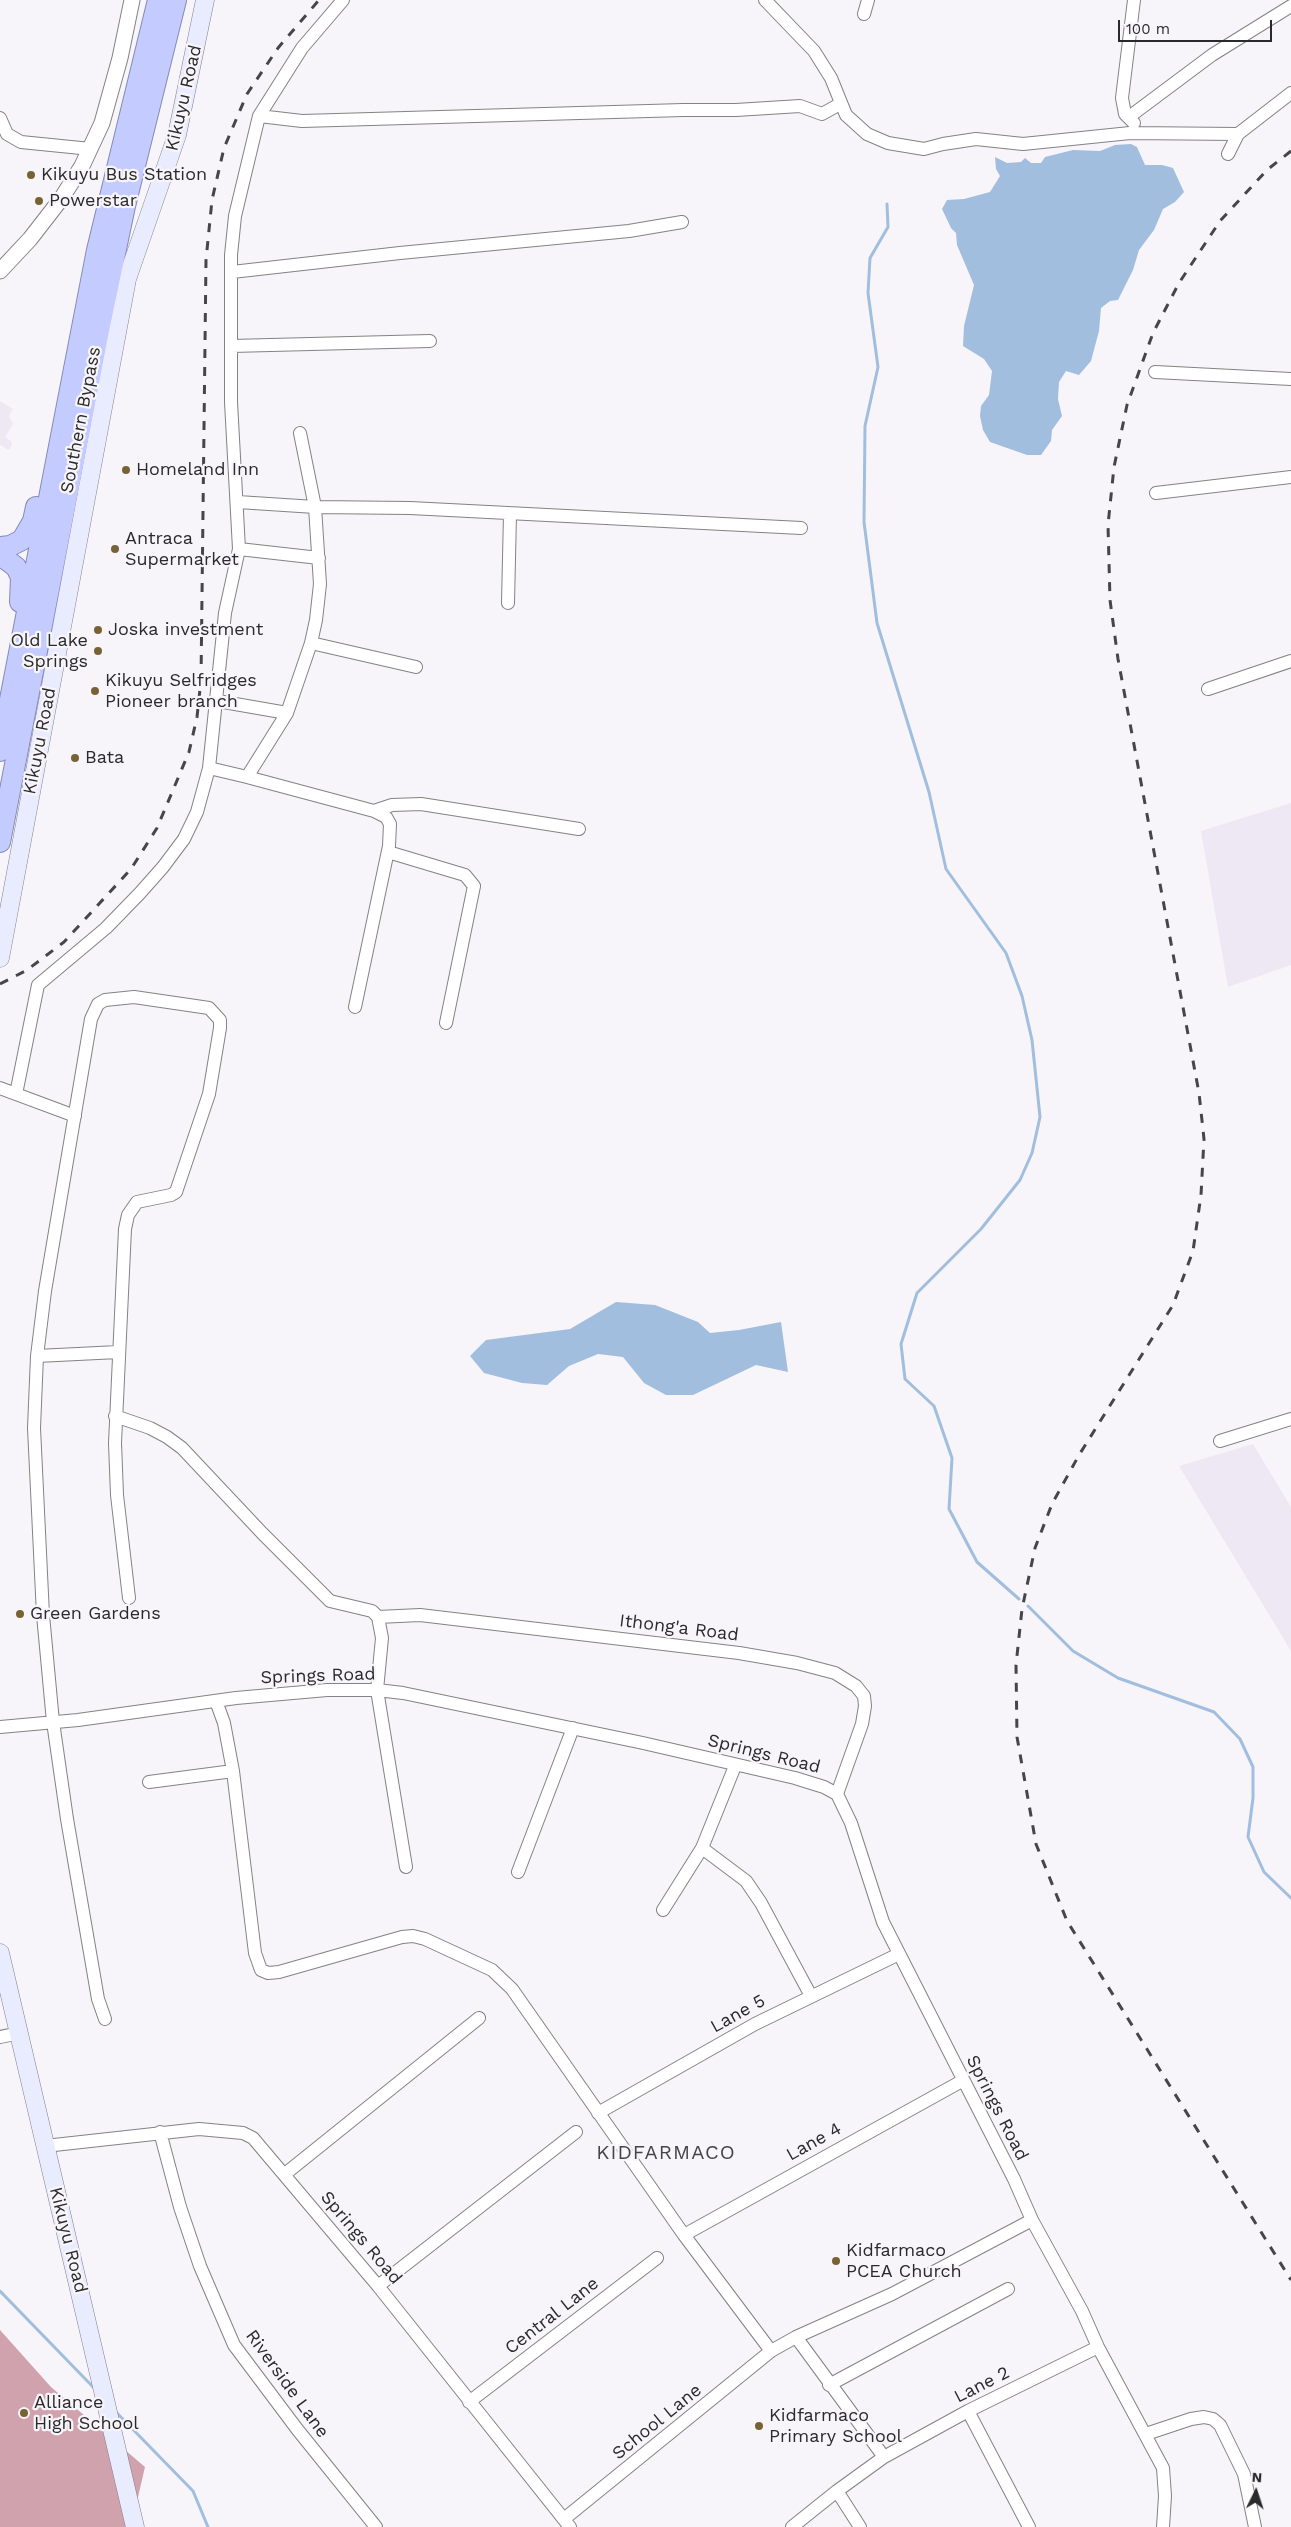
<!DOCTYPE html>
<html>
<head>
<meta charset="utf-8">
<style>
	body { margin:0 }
	#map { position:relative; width:1291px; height:2527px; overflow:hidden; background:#f7f5f9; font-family:"Work Sans",sans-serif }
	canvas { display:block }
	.north { position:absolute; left:1231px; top:2467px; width:50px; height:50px; -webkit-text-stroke:4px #f7f5f9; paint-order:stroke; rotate:4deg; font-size:14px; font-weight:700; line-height:20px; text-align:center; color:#2a292b }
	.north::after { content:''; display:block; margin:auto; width:18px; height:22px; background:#2a292b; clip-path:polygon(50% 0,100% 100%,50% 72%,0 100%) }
	.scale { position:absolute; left:1118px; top:20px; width:154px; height:22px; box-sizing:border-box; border:2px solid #2a292b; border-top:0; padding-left:6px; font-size:15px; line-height:18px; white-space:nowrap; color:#2a292b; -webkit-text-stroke:4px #f7f5f9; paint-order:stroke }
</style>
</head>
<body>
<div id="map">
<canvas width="1291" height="2527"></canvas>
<div class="north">N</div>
<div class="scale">100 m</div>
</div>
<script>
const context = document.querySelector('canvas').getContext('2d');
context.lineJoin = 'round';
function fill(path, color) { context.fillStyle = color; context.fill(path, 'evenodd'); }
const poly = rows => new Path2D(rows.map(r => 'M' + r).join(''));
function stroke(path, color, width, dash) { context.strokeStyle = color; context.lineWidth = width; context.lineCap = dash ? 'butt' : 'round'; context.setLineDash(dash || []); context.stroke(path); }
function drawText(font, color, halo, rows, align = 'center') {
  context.font = font + ' "Work Sans",sans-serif'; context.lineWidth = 4.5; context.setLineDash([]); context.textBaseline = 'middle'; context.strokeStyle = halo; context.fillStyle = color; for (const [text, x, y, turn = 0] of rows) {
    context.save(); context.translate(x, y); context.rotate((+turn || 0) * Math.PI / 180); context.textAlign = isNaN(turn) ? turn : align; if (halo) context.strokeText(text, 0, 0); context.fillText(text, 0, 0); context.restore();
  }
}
const built = poly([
	[0,401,13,409,9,416,13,424,5,437,11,441,12,445,9,450,0,445],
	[1291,803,1291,965,1228,987,1201,831],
	[1253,1444,1291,1507,1291,1651,1179,1466]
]);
const forest = poly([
	[0,2330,51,2387,145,2467,131,2527,0,2527]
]);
const water = poly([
	[1131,144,1137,147,1145,165,1162,165,1173,168,1184,192,1175,202,1163,209,1154,230,1139,250,1133,270,1118,300,1110,301,1101,308,1099,331,1091,361,1079,375,1066,371,1059,382,1058,399,1062,416,1052,430,1051,441,1041,455,1027,455,990,442,983,430,980,416,981,406,989,395,992,371,984,359,963,346,964,326,974,285,957,245,956,233,951,228,942,209,947,200,964,199,990,192,1000,176,996,169,995,157,1007,163,1021,162,1025,158,1031,163,1041,163,1045,157,1073,150,1100,151,1115,145],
	[616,1302,655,1305,698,1322,710,1333,739,1330,781,1322,788,1372,756,1365,693,1395,666,1395,644,1383,623,1357,598,1354,569,1366,547,1385,522,1383,484,1373,470,1356,486,1340,570,1329]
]);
const stream = poly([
	[887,204,888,227,870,258,868,293,878,367,865,426,864,522,877,623,929,792,946,869,1006,953,1022,996,1032,1040,1040,1117,1032,1153,1020,1180,981,1229,917,1293,901,1344,905,1379,934,1406,952,1458,949,1509,977,1562,1019,1599],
	[1028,1606,1073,1651,1118,1678,1214,1712,1240,1739,1253,1767,1253,1798,1248,1837,1264,1872,1291,1898],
	[0,2291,95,2389],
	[115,2411,193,2491,208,2527]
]);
const minor = poly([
	[765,0,814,51,831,78,846,115,867,134,888,143,924,149,943,144,976,139,1023,144,1130,133,1238,134],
	[1134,0,1122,98,1125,114,1134,123],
	[864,14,868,0],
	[259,116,302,121,683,110,736,110,800,106,822,114,840,104],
	[1129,117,1212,55,1291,6],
	[0,118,7,134,21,142,91,149],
	[1228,154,1238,134,1291,93],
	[232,272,400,253,629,231,682,222],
	[231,346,430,341],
	[1155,372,1291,379],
	[1156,493,1291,477],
	[238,502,315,507,300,433],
	[239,549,319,558],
	[508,603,510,514],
	[311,643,416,667],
	[1208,689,1291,661],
	[218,701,287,713],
	[209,768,247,777,287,713,311,643,316,620,320,584,315,507,410,508,801,528],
	[247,777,374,811,386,817,390,824,389,846,355,1007],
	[374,811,392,805,421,804,579,829],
	[388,852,465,875,474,886,446,1023],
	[0,1088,75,1116],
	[16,1094,38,985,106,928,140,893,163,867,184,839,197,812,209,768,225,613,239,549,231,402,231,255,235,216,259,116,302,48,343,0],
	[37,1356,118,1352],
	[115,1416,150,1428,167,1437,182,1448,262,1533,330,1601,372,1611,378,1617,382,1638,377,1690,406,1867],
	[1220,1441,1291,1419],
	[378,1617,420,1615,739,1653,797,1663,835,1673,856,1686,864,1696,865,1706,862,1724,837,1794],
	[216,1701,224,1723,233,1771,255,1953,261,1970,268,1973,279,1972,402,1937,413,1936,425,1939,492,1970,512,1989,684,2235,771,2351,796,2337,884,2457],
	[0,1727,78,1720,236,1698,327,1690,377,1690,403,1693,643,1743,795,1778,824,1787,837,1794,851,1823,883,1922,1014,2179,1032,2220,1082,2311,1098,2347,1163,2468,1165,2496,1163,2527],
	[735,1766,702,1848,746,1881,761,1903,811,1996],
	[149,1782,233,1771],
	[518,1872,573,1728],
	[663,1910,702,1848],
	[105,2019,98,1999,67,1819,53,1722,43,1615,34,1428,37,1356,45,1291,91,1019,98,1004,105,1000,134,997,209,1008,220,1020,220,1028,209,1094,176,1192,171,1195,137,1202,128,1215,125,1229,115,1443,117,1495,129,1598],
	[0,2037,20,2033],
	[598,2113,755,2024,899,1954],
	[160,2132,180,2207,200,2266,234,2345,297,2429,376,2527],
	[45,2146,199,2129,243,2133,253,2138,378,2286,570,2527],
	[285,2174,479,2018],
	[684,2235,962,2081],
	[378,2286,576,2132],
	[796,2337,892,2294,1032,2220],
	[829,2385,1008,2289],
	[469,2402,657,2258],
	[968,2411,1029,2527],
	[1146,2434,1191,2419,1204,2417,1213,2419,1220,2425,1244,2474,1255,2527],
	[837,2491,860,2527],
	[564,2519,771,2351],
	[792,2527,837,2491,884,2457,968,2411,1098,2347]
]);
const tertiary = poly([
	[0,271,30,239,61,199,82,166,102,123,120,58,132,0]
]);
const secondary = poly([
	[0,958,127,279,177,135,205,0],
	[0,1953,135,2527]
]);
const trunk = poly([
	[0,547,10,546,22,540,33,521,36,507],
	[0,555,16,567,21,577,20,602],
	[0,751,97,250,158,0],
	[0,842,99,330,125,206,176,0]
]);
const rail = poly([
	[1291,151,1267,170,1220,221,1179,283,1153,333,1127,405,1114,467,1108,525,1110,600,1118,659,1199,1093,1204,1139,1201,1195,1193,1251,1173,1305,1079,1455,1052,1504,1035,1548,1022,1609,1016,1665,1017,1737,1036,1844,1067,1921,1291,2280],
	[0,984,27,970,64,942,131,869,157,828,189,752,197,717,201,680,206,260,212,200,224,148,247,94,278,48,319,0]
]);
const markers = [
	[31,175,5,"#776231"],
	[39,201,5,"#776231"],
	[126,470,5,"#776231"],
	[115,549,5,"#776231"],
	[98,630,5,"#776231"],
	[98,651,5,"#776231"],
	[95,691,5,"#776231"],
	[75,758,5,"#776231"],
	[20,1614,5,"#776231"],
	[836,2261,5,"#776231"],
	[24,2413,5,"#776231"],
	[759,2426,5,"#776231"]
];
const streetNames = [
	["Kikuyu Road",184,98,-77],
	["Southern Bypass",81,420,-79],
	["Kikuyu Road",40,741,-79],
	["Ithong'a Road",679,1628,7],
	["Springs Road",318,1676,-2],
	["Springs Road",764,1754,14],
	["Lane 5",738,2014,-29],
	["Springs Road",997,2108,63],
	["Lane 4",814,2142,-29],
	["Springs Road",361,2238,50],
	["Kikuyu Road",68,2240,76],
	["Central Lane",552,2316,-38],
	["Riverside Lane",287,2384,54],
	["Lane 2",982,2385,-27],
	["School Lane",657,2422,-39]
];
const poiNames = [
	["Kikuyu Bus Station",41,175],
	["Powerstar",49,201],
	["Homeland Inn",136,470],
	["Antraca",125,539],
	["Supermarket",125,560],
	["Joska investment",108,630],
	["Old Lake",88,641,"right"],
	["Springs",88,662,"right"],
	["Kikuyu Selfridges",105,681],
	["Pioneer branch",105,702],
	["Bata",85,758],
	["Green Gardens",30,1614],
	["Kidfarmaco",846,2251],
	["PCEA Church",846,2272],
	["Alliance",34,2403],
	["High School",34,2424],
	["Kidfarmaco",769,2416],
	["Primary School",769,2437]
];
const quarterNames = [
	["KIDFARMACO",666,2153]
];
fill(built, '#ede8f3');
fill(forest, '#d0a2ae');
fill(water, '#a1bede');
stroke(stream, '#a1bede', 3);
stroke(minor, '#838285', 14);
stroke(tertiary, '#838285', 17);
stroke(secondary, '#838285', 19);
stroke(trunk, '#848ab5', 22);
stroke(minor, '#fff', 12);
stroke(tertiary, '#fff', 15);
stroke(secondary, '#e9ecff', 18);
stroke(trunk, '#c4cbff', 20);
stroke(rail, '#464547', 3, [9, 9]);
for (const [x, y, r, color] of markers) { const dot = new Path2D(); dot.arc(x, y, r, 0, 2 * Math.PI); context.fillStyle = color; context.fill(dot); stroke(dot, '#f7f5f9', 2); }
drawText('18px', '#2a292b', '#f7f5f9', streetNames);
drawText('18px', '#2a292b', '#f7f5f9', poiNames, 'left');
context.letterSpacing = '1px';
drawText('20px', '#454447', '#f7f5f9', quarterNames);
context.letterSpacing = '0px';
</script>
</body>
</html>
